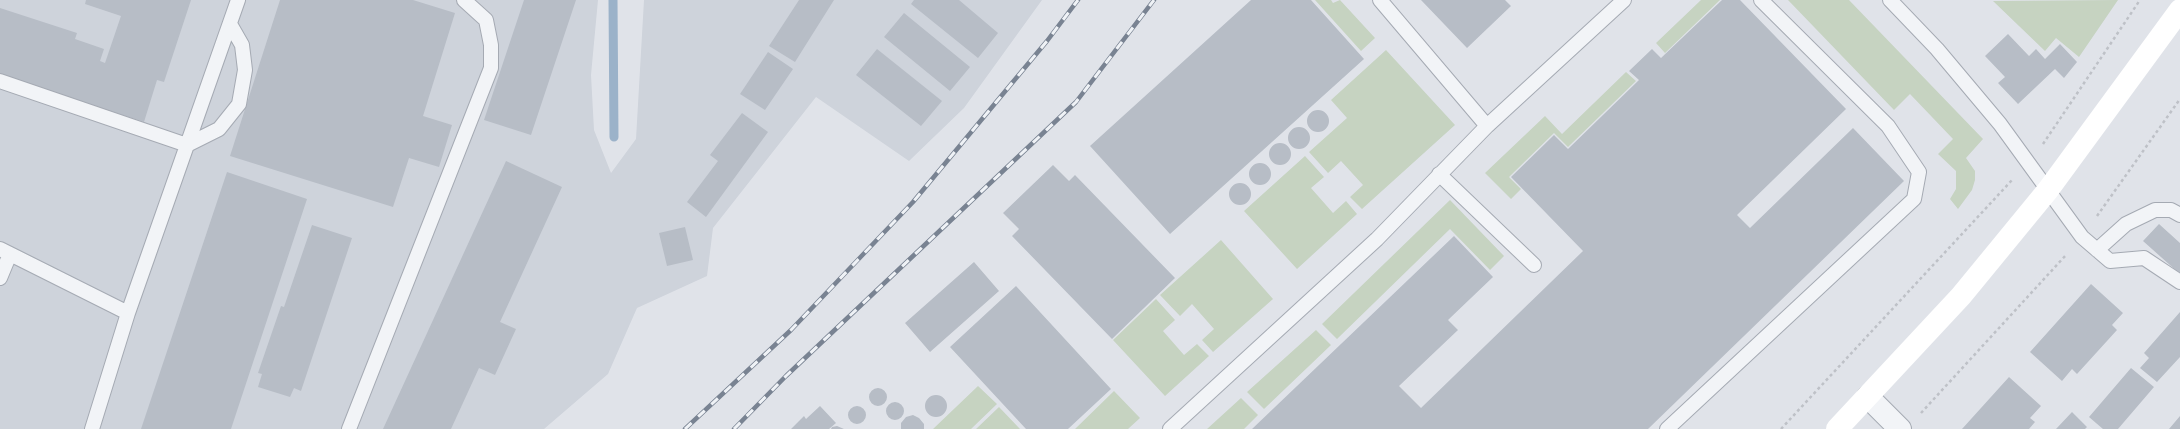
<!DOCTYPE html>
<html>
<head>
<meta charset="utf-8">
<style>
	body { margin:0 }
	canvas { display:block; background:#e0e3e9 }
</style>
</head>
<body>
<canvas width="2180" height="429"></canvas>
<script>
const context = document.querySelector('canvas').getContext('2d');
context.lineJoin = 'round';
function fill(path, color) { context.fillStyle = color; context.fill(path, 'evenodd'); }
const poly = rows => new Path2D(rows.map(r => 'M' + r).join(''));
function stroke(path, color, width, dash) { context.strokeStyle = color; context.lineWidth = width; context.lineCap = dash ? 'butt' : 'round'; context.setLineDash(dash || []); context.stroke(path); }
const built = poly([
	[0,0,598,0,591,75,594,130,611,173,636,139,644,0,1042,0,964,108,909,161,816,97,713,228,707,276,637,308,608,374,544,429,0,429]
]);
const green = poly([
	[1315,0,1331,0,1333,3,1340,0,1375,38,1361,51],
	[1701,0,1720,0,1665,53,1656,43],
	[1788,0,1849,0,1983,139,1966,158,1975,171,1975,180,1972,190,1958,209,1950,199,1956,189,1956,171,1938,154,1953,139,1910,94,1894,110],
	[2118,0,2079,57,2056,38,2045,51,1993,1],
	[1386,50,1455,125,1362,209,1350,197,1363,185,1341,161,1328,173,1309,152,1347,118,1331,100],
	[1626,72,1636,81,1568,147,1554,133,1509,177,1521,189,1511,199,1485,173,1545,116,1562,134],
	[1305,156,1324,177,1311,188,1333,213,1346,201,1357,214,1297,269,1244,211],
	[1450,200,1504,256,1490,270,1450,229,1337,339,1322,324],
	[1221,240,1273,299,1213,352,1202,340,1214,329,1192,304,1180,316,1160,295],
	[1156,299,1175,320,1163,331,1184,355,1197,344,1209,356,1165,396,1113,340],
	[1316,330,1331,345,1264,409,1247,392],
	[978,386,997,404,971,429,933,429],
	[1114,391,1140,418,1128,429,1075,429],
	[1241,398,1258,415,1244,429,1207,429],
	[999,407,1020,429,976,429]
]);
const stream = poly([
	[613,0,614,137]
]);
const building = poly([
	[86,0,191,0,164,82,157,80,144,122,0,75,0,8,77,33,75,39,104,49,100,61,105,63,121,16,85,4],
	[280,0,413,0,455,13,423,116,452,125,439,167,409,158,393,207,230,156],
	[524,0,576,0,531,135,484,120],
	[799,0,834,0,795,62,769,46],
	[914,0,959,0,998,33,978,58,911,4],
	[1251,0,1311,0,1364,59,1170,234,1090,146],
	[1421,0,1505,0,1511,6,1467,48],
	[1722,0,1740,0,1846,109,1737,215,1750,228,1853,128,1904,181,1648,429,1252,429,1454,236,1493,277,1448,320,1458,330,1399,386,1421,408,1583,251,1511,177,1554,135,1568,149,1639,80,1629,71,1652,49,1661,58],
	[904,13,970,67,950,91,884,37],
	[2008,34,2029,56,2036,49,2045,59,2060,44,2077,62,2064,78,2055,69,2018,104,1998,83,2005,77,1985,56],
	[877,49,942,101,921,126,856,75],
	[768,52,793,69,765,110,740,94],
	'1307 121a11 11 0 1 1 22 0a11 11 0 1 1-22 0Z',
	[742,113,768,132,706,217,687,202,718,161,710,155],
	'1288 138a11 11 0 1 1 22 0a11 11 0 1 1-22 0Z',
	'1269 154a11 11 0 1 1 22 0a11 11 0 1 1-22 0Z',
	[506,161,562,187,500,322,516,329,495,375,479,368,451,429,383,429],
	'1249 174a11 11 0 1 1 22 0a11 11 0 1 1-22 0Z',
	[1053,165,1069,181,1075,175,1175,278,1112,339,1012,236,1019,229,1003,213],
	[227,172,307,199,231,429,141,429],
	'1229 194a11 11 0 1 1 22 0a11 11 0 1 1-22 0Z',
	[2159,224,2180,243,2180,274,2143,241],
	[312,225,352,238,301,391,294,388,290,397,258,387,262,374,258,373,281,306,284,307],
	[685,227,693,260,667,266,659,233],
	[974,262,999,291,930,352,905,323],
	[2091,284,2123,313,2112,325,2117,330,2077,374,2072,369,2062,381,2030,352],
	[1016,286,1111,389,1068,429,1026,429,950,347],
	[2180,312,2180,357,2157,382,2140,368,2149,358,2144,353],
	[2131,368,2154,387,2118,429,2103,429,2089,417],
	[2009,377,2041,406,2030,418,2035,422,2029,429,1962,429],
	'869 397a9 9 0 1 1 18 0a9 9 0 1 1-18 0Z',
	'925 406a11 11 0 1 1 22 0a11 11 0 1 1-22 0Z',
	'886 411a9 9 0 1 1 18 0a9 9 0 1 1-18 0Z',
	[820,406,836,423,829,429,791,429,804,416,806,419],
	'848 415a9 9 0 1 1 18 0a9 9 0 1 1-18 0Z',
	[2072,412,2087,427,2085,429,2056,429],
	[913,415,919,418,924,424,924,429,901,429,901,423,906,417],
	[2180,416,2180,429,2169,429],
	[837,426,844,429,831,429,832,427]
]);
const path = poly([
	[2043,144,2140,0],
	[2097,216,2180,99],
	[1921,413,2066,255],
	[1781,429,2013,179]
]);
const lane = poly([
	[1380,0,1487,126],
	[1890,0,1937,49,2000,124,2082,237,2110,261,2144,258,2180,282],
	[0,81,187,145,219,129,239,104,245,70,242,45,230,24],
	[1439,174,1534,265],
	[0,249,128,313],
	[2097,250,2126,224,2155,210,2171,210,2180,215],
	[0,278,10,254],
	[92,429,128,313,238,0],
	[349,429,491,68,491,45,486,20,464,0],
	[1170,429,1377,239,1487,126,1624,0],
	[1667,429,1914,199,1919,172,1888,126,1761,0]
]);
const street = poly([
	[1868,397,1900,429]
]);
const secondary = poly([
	[1837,429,1961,296,2048,190,2180,10]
]);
const rail = poly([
	[685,429,791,330,913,202,1047,41,1078,0],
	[734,429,786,376,1076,102,1154,0]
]);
fill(built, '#ced3db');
fill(green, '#c6d3c1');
stroke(stream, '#9bb2c9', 9);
fill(building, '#b7bdc6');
stroke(lane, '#a5aab3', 16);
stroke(street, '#a5aab3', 24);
stroke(path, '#bec1c7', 2.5, [3, 3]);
stroke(lane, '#f2f4f7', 14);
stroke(street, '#f2f4f7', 22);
stroke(secondary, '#fff', 22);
stroke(rail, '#798392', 4.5);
stroke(rail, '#eff2f6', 3, [9]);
</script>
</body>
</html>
